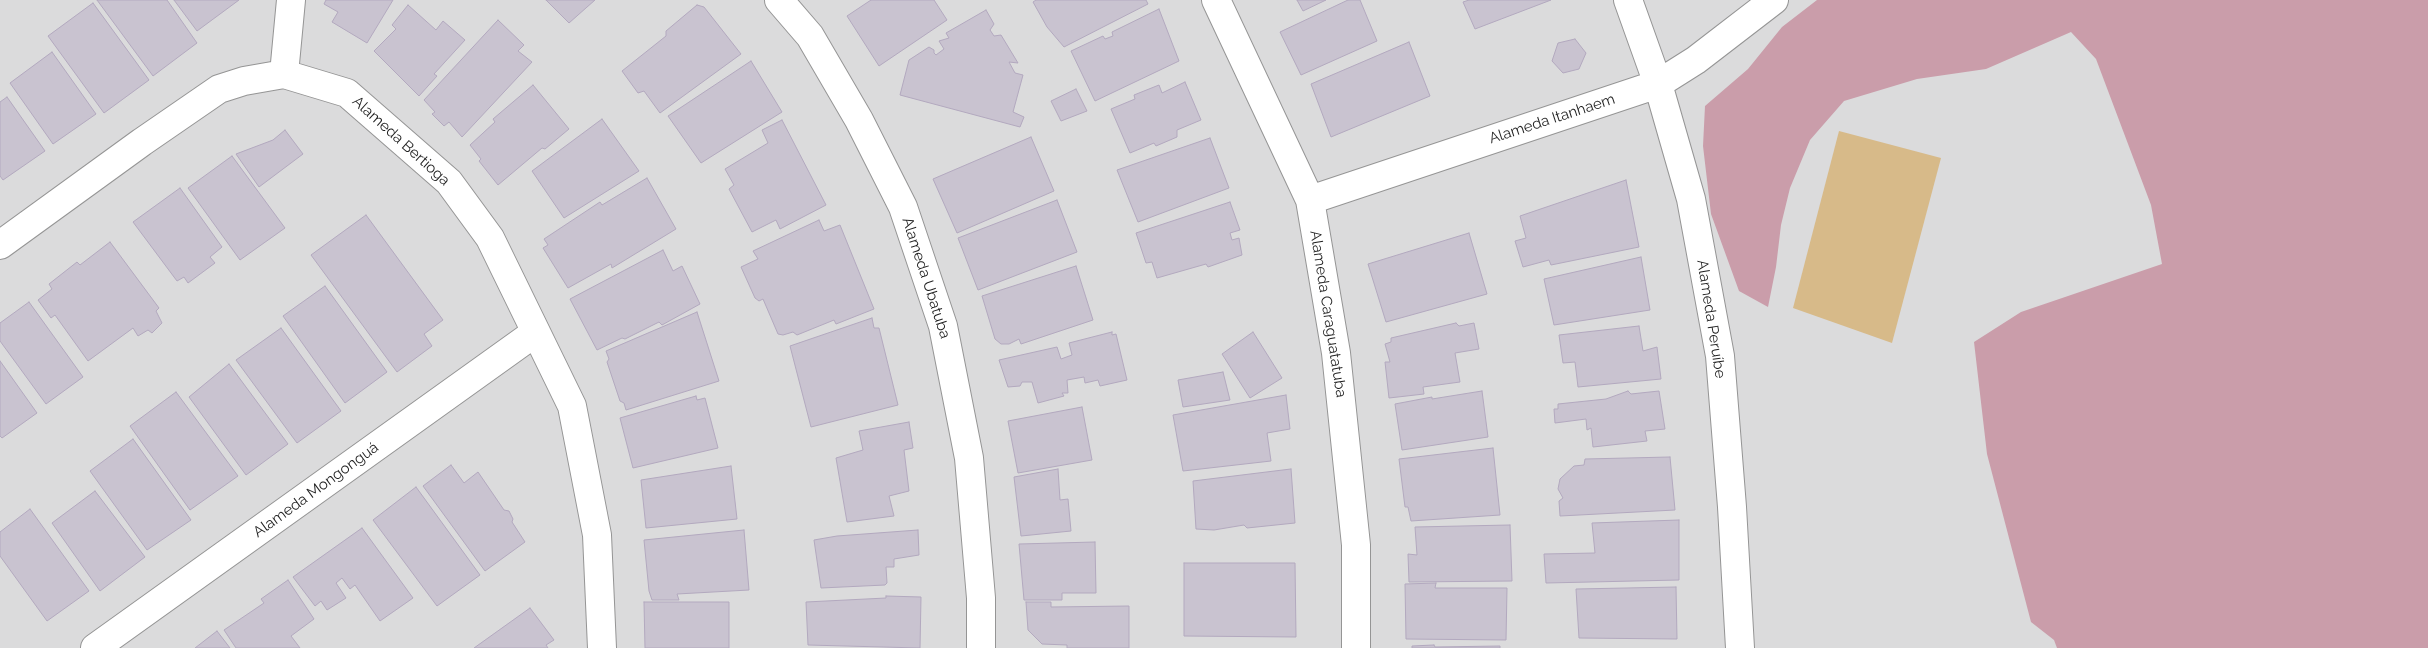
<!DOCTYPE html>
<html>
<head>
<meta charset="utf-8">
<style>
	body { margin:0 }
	canvas { display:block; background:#ebe5ee }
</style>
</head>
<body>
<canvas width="2428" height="648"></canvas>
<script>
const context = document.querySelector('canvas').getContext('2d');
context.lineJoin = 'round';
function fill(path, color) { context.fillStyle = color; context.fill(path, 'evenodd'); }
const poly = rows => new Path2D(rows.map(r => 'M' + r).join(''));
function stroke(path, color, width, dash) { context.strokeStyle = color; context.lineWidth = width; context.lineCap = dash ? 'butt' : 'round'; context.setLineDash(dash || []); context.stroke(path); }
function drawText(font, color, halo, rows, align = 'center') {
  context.font = font + ' Raleway,sans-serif'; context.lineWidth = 4.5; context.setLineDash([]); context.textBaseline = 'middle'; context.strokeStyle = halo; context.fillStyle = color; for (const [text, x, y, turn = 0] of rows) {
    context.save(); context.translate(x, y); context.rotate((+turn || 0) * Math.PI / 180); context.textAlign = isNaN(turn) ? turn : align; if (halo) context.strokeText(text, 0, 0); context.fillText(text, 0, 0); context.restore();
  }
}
const residential = poly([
	[0,0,2428,0,2171,648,0,648]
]);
const forest = poly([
	[1817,0,2428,0,2428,648,2057,648,2054,640,2031,622,1987,454,1974,342,2021,312,2162,264,2151,205,2096,59,2071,32,1986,69,1917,79,1844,101,1810,140,1790,188,1781,225,1776,267,1768,307,1739,291,1711,214,1703,146,1705,106,1748,69,1782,27]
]);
const pitch = poly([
	[1839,131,1941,158,1892,343,1793,308]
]);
const building = poly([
	[97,0,167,0,197,43,153,76,97,0],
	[174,0,239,0,197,31,174,0],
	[326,0,393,0,367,43,332,22,338,12,324,4,326,0],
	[546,0,595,0,569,23,546,0],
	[871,0,934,0,947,20,879,66,847,16,871,0],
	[1036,0,1146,0,1148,4,1064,47,1047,27,1033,2,1036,0],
	[1297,0,1326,0,1303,11,1297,0],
	[1348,0,1360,0,1377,41,1301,75,1280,32,1348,0],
	[1469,0,1551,0,1475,29,1463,2,1469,0],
	[93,3,149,80,104,113,48,36,93,3],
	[408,5,436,30,443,21,465,40,434,74,437,76,419,96,374,51,396,29,392,25,408,5],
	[697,5,704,7,741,54,660,113,644,91,638,93,622,71,666,36,666,31,697,5],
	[1159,9,1179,61,1095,101,1071,51,1103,36,1105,39,1113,36,1112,32,1159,9],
	[986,10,994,24,990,30,994,36,1001,35,1018,63,1009,62,1015,73,1023,75,1013,112,1024,117,1020,127,900,95,909,60,929,47,934,50,934,53,936,55,944,49,939,41,949,38,946,33,986,10],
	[498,20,524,45,518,51,532,62,462,137,449,122,444,126,432,114,435,112,424,100,498,20],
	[1575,39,1586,53,1579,69,1563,73,1552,61,1558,43,1575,39],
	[1409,42,1430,96,1331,137,1311,84,1409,42],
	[52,52,96,114,53,144,10,83,52,52],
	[751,61,782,112,701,163,668,116,751,61],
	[1185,82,1201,120,1177,130,1177,137,1156,146,1154,143,1130,153,1111,109,1135,99,1134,95,1159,85,1162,93,1185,82],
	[533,85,569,129,545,149,542,148,498,185,479,161,481,159,470,145,495,122,493,119,533,85],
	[1076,89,1087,111,1061,121,1051,101,1076,89],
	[7,97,45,151,3,180,0,176,0,102,7,97],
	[602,119,639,171,564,218,532,171,602,119],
	[782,120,826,205,780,229,776,220,752,232,729,189,734,185,725,169,768,143,762,130,782,120],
	[285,130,303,154,259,187,236,154,273,140,285,130],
	[1031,137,1054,191,957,233,933,179,1031,137],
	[1210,138,1229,188,1138,222,1117,170,1210,138],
	[232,156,285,228,240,260,188,188,232,156],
	[647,178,676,229,612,268,611,264,568,288,543,248,548,245,544,239,600,202,602,205,647,178],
	[1626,180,1639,247,1551,265,1549,260,1523,267,1515,241,1526,238,1520,216,1626,180],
	[180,188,222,247,210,257,215,263,188,283,184,277,177,281,133,222,180,188],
	[1057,200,1077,252,978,290,958,238,1057,200],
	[1230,202,1240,230,1230,233,1232,240,1239,238,1242,255,1208,267,1206,264,1157,278,1152,262,1146,263,1136,233,1230,202],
	[366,215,443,320,424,334,432,346,397,372,311,255,366,215],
	[819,220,824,231,840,225,874,309,836,324,834,320,797,335,793,332,783,335,778,334,763,299,759,301,755,298,741,267,758,259,753,251,819,220],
	[1469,233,1487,294,1386,322,1368,264,1469,233],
	[110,242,159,308,156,311,162,323,152,333,148,330,138,336,133,328,88,361,55,315,51,318,38,300,52,289,49,284,77,262,80,265,110,242],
	[663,250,673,271,682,266,700,304,662,325,659,322,625,339,622,338,597,350,570,299,663,250],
	[1641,257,1650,310,1554,325,1544,279,1641,257],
	[1076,266,1093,320,1021,344,1019,339,1009,344,1001,344,995,339,982,296,1076,266],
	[325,286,387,372,345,403,283,316,325,286],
	[29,302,83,377,46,404,0,341,0,323,29,302],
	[697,312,719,381,626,410,624,403,620,401,607,362,609,359,606,351,697,312],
	[872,318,874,328,879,328,898,405,811,427,790,346,872,318],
	[1456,323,1459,326,1474,323,1479,349,1455,353,1460,382,1423,387,1424,394,1389,398,1385,362,1390,362,1385,344,1391,342,1391,338,1456,323],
	[1639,326,1643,351,1657,347,1661,379,1578,387,1575,362,1563,363,1559,335,1639,326],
	[281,328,341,411,297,443,236,360,281,328],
	[1112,332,1112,335,1116,334,1127,380,1100,386,1098,380,1085,383,1084,377,1067,380,1068,393,1062,393,1064,396,1038,403,1032,382,1022,382,1020,386,1008,387,999,360,1057,347,1061,359,1072,355,1069,343,1112,332],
	[1253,332,1282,378,1250,398,1222,354,1253,332],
	[0,361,37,413,2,438,0,436,0,361],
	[229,364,288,444,246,475,189,397,229,364],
	[1223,372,1230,400,1183,407,1178,380,1223,372],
	[1482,391,1488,437,1402,450,1395,404,1432,397,1432,399,1482,391],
	[1628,391,1631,394,1659,391,1665,429,1645,431,1647,441,1593,447,1591,428,1587,430,1586,419,1555,423,1554,409,1558,409,1558,404,1606,399,1628,391],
	[176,392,238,476,190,510,130,426,176,392],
	[1286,395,1290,429,1267,433,1271,461,1183,471,1173,415,1286,395],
	[696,396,697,400,705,398,718,448,633,468,620,418,696,396],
	[1082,407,1092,460,1018,473,1008,421,1082,407],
	[909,422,913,448,904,450,909,491,889,496,894,516,847,522,836,458,863,450,859,431,909,422],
	[133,439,191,520,147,550,90,471,133,439],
	[1493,448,1500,515,1411,521,1408,507,1405,507,1399,459,1493,448],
	[1670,457,1675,510,1560,516,1559,501,1563,498,1558,489,1560,479,1574,466,1584,465,1585,459,1670,457],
	[451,465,464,483,478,472,504,510,509,511,513,519,512,522,525,542,485,571,423,486,451,465],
	[731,466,737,519,646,528,641,480,731,466],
	[1058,469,1060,500,1068,499,1071,531,1021,536,1014,477,1058,469],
	[1291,469,1295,523,1247,528,1244,525,1214,530,1196,529,1193,481,1291,469],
	[416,487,480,575,437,606,373,520,416,487],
	[95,491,145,557,100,591,52,523,95,491],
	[30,509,89,591,47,621,0,556,0,532,30,509],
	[1679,520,1679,580,1546,583,1544,554,1595,553,1592,523,1679,520],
	[1510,525,1512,581,1409,582,1408,554,1417,555,1415,527,1510,525],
	[362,528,413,598,380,621,355,585,350,589,342,578,336,583,346,598,327,610,321,601,315,606,293,577,362,528],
	[744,530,749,590,677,594,679,600,652,600,649,591,644,540,744,530],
	[918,530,919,555,894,559,894,567,886,567,887,583,885,585,821,588,814,540,837,536,918,530],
	[1095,542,1096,593,1062,593,1062,600,1024,600,1019,544,1095,542],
	[1184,563,1295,563,1296,637,1184,636,1184,563],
	[288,580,314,619,291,636,300,648,236,648,224,630,264,603,261,599,288,580],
	[1436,583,1435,588,1507,588,1506,640,1406,639,1405,584,1436,583],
	[1676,587,1677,639,1579,638,1576,589,1676,587],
	[886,596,921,597,920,648,808,645,806,602,886,598,886,596],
	[644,602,729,602,729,648,645,648,644,602],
	[1026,602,1051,602,1051,607,1129,606,1129,648,1067,648,1067,645,1042,644,1028,630,1026,602],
	[530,608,554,640,546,645,548,648,474,648,530,608],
	[217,631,230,648,195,648,217,631],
	[1434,645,1435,647,1500,646,1500,648,1412,648,1412,646,1434,645]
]);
const minor = poly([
	[779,0,810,36,859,120,903,207,943,326,969,458,981,598,981,648],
	[1216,0,1310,200,1336,353,1356,545,1356,648],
	[1628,0,1658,84,1691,199,1720,356,1732,507,1740,648],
	[284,74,291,0],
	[1310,200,1658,84,1696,60,1774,0],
	[0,245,142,142,219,89,244,81,284,74,347,93,449,182,490,238,572,406,597,535,602,648],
	[95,648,536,332]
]);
const streetNames = [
	["Alameda Itanhaem",1552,119,-18],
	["Alameda Bertioga",401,141,42],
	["Alameda Ubatuba",926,278,72],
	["Alameda Caraguatatuba",1328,314,81],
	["Alameda Peruíbe",1711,319,81],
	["Alameda Mongonguá",316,490,-36]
];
fill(residential, '#dbdbdc');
fill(forest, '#ca9daa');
fill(pitch, '#d7ba89');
fill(building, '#c9c3d0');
stroke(building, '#b3a9bf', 1);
stroke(minor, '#959595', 30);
stroke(minor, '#fff', 28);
drawText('15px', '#1e1e1e', '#fff', streetNames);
</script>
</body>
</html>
